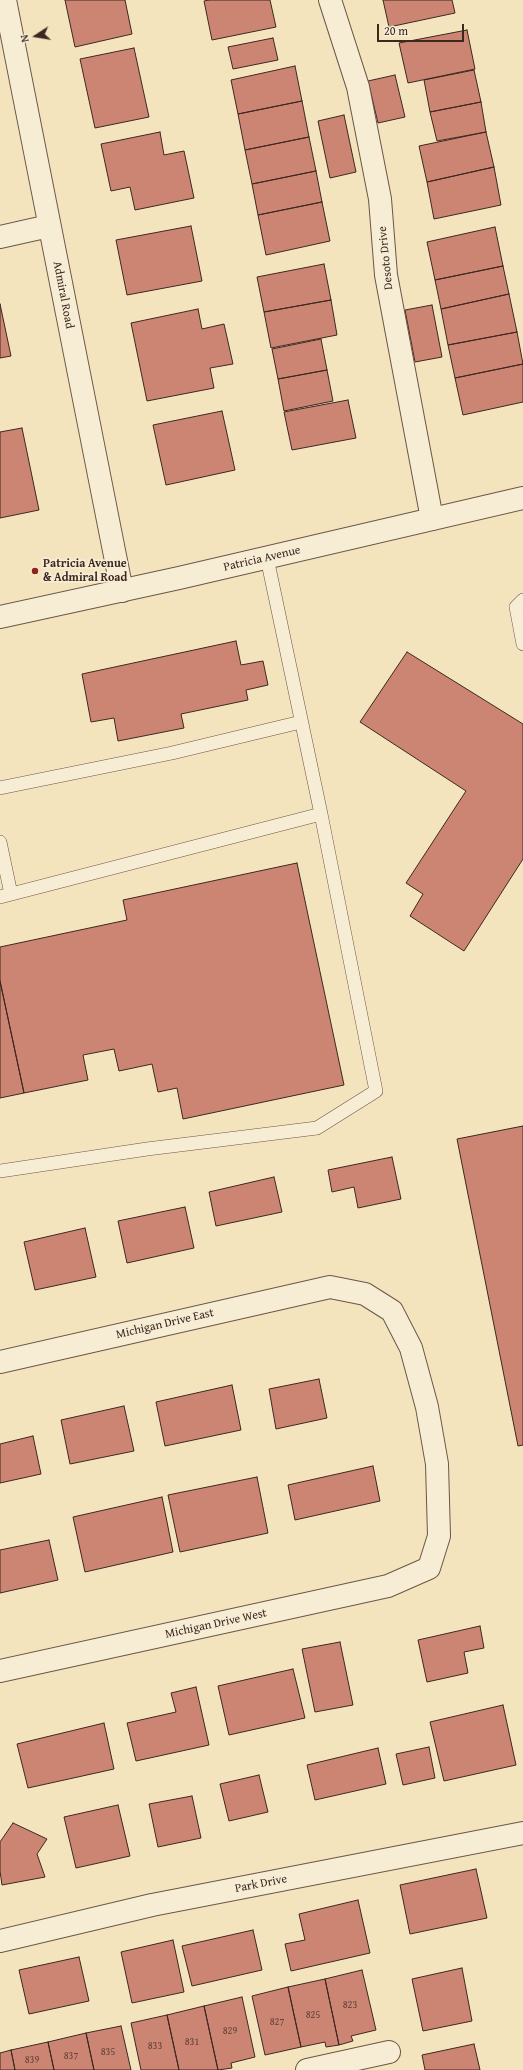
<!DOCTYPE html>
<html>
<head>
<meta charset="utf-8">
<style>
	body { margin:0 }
	#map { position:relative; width:523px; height:2070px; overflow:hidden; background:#f3e4bd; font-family:"Gentium Book Plus",serif }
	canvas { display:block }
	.north { position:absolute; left:16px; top:16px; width:40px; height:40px; -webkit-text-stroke:3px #f7edd4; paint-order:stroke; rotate:258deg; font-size:11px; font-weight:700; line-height:16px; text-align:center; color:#3c2821 }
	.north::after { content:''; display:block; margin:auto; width:14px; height:18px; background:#3c2821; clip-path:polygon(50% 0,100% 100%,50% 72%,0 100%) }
	.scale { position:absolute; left:377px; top:24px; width:87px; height:18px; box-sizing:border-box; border:2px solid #3c2821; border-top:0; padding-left:5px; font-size:12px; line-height:14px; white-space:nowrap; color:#3c2821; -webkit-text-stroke:3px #f7edd4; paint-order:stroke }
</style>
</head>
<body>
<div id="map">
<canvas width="523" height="2070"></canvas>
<div class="north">N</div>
<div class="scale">20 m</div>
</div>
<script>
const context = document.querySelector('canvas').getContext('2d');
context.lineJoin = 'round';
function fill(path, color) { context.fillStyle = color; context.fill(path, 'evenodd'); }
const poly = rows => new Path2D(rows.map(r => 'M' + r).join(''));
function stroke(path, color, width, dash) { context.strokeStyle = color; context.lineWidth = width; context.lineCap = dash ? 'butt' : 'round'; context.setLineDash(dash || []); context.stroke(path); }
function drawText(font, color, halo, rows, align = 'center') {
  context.font = font + ' "Gentium Book Plus",serif'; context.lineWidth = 3.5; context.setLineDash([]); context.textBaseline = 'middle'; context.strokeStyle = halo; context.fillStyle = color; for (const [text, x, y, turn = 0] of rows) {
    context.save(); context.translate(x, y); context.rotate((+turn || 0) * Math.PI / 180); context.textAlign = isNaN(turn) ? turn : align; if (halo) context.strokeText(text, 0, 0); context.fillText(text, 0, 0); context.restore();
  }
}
const building = poly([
	[65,0,125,0,132,34,75,47,65,0],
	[209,0,270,0,276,27,212,40,204,1,209,0],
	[383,0,452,0,455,13,389,27,383,0],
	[467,30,475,69,408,83,399,43,467,30],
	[273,38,278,60,233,69,228,47,273,38],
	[134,48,149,117,95,128,80,59,134,48],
	[295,66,302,101,238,114,231,80,295,66],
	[474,70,481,102,430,112,424,80,474,70],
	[395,75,405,117,378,123,368,81,395,75],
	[302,101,309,137,245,150,238,114,302,101],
	[481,102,486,132,437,141,430,112,481,102],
	[344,115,356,172,330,178,318,121,344,115],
	[160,132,164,155,184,151,194,198,135,210,130,187,111,191,101,144,160,132],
	[486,132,494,167,427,182,419,146,486,132],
	[309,137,316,171,252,184,245,150,309,137],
	[494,167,501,205,434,219,427,182,494,167],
	[316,171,322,202,258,215,252,184,316,171],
	[322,202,330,241,266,255,258,215,322,202],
	[191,226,202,281,127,295,116,240,191,226],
	[495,227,503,266,435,280,427,242,495,227],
	[324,264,331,300,264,312,257,277,324,264],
	[503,266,509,294,441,309,435,280,503,266],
	[509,294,517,332,448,345,441,309,509,294],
	[331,300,337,335,271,348,264,312,331,300],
	[0,304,11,356,0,358,0,304],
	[432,305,442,357,415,362,405,310,432,305],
	[198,309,202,329,224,324,233,364,210,368,214,388,147,401,131,323,198,309],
	[517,332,523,364,455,378,448,345,517,332],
	[321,339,327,370,278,379,272,349,321,339],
	[523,364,523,402,463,415,455,378,523,364],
	[327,370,333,401,284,411,278,379,327,370],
	[348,400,356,438,292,450,284,412,348,400],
	[222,411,235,470,166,485,153,425,222,411],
	[22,428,39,510,0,518,0,432,22,428],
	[236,641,241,665,263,661,268,685,246,690,248,700,181,714,184,728,118,741,114,718,91,722,82,674,236,641],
	[407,652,523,724,523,859,464,951,410,916,423,894,406,883,466,791,360,722,407,652],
	[297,863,344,1085,183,1119,177,1088,158,1092,152,1064,119,1071,114,1049,83,1055,88,1080,24,1093,0,981,0,947,127,920,123,900,297,863],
	[0,981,24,1093,0,1098,0,981],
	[523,1126,523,1445,518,1446,457,1139,523,1126],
	[392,1157,401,1199,358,1208,354,1187,332,1192,328,1170,392,1157],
	[274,1177,282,1212,216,1226,209,1192,274,1177],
	[185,1207,194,1248,127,1263,118,1221,185,1207],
	[85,1228,96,1277,35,1290,24,1242,85,1228],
	[319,1379,327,1418,276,1429,269,1389,319,1379],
	[232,1385,241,1430,165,1446,156,1402,232,1385],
	[124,1406,134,1451,70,1464,61,1420,124,1406],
	[33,1436,41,1474,0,1483,0,1444,33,1436],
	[373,1466,380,1501,295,1520,288,1485,373,1466],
	[257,1477,268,1533,180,1552,168,1495,257,1477],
	[162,1497,173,1552,85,1572,73,1517,162,1497],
	[49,1540,58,1580,0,1593,0,1550,49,1540],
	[480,1626,484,1648,464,1652,468,1673,427,1682,418,1640,480,1626],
	[340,1642,353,1705,315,1712,302,1649,340,1642],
	[293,1669,305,1718,229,1735,218,1686,293,1669],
	[196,1687,209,1745,136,1761,127,1723,176,1712,171,1693,196,1687],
	[503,1705,516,1765,444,1781,430,1722,503,1705],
	[104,1723,114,1769,28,1788,17,1744,104,1723],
	[429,1747,435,1778,403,1785,396,1754,429,1747],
	[378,1748,386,1784,315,1800,307,1765,378,1748],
	[259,1775,268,1812,229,1821,220,1784,259,1775],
	[192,1796,201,1838,158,1847,149,1804,192,1796],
	[118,1805,130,1856,76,1868,64,1817,118,1805],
	[13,1823,47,1839,37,1854,45,1877,2,1885,0,1871,0,1842,13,1823],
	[476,1869,487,1918,410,1934,400,1885,476,1869],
	[358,1900,370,1953,291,1971,285,1944,305,1940,299,1914,358,1900],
	[253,1930,262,1970,192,1986,182,1946,253,1930],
	[173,1940,184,1992,132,2003,121,1952,173,1940],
	[79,1957,89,2001,29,2014,19,1970,79,1957],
	[462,1968,472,2021,423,2031,412,1979,462,1968],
	[362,1970,376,2030,351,2036,353,2041,339,2045,325,1979,362,1970],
	[325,1979,339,2045,326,2047,325,2042,301,2047,288,1987,325,1979],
	[288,1987,301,2047,265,2055,252,1996,288,1987],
	[242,1997,255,2057,231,2063,232,2068,218,2070,204,2006,242,1997],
	[204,2006,218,2070,179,2070,167,2015,204,2006],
	[167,2015,179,2070,141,2070,131,2023,167,2015],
	[121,2026,131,2070,94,2070,86,2033,121,2026],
	[86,2033,94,2070,54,2070,48,2042,86,2033],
	[48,2042,54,2070,15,2070,11,2050,48,2042],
	[474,2044,480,2070,425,2070,422,2055,474,2044],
	[11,2050,15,2070,0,2070,0,2053,11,2050]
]);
const service = poly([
	[267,558,321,814],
	[523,600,516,607,523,644],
	[0,788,172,753,301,722],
	[0,842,11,894],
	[0,897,321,814,376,1091,317,1128,147,1149,0,1171]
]);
const minor = poly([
	[5,0,122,591],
	[330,0,358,87,380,199,386,275,432,519],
	[0,237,49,226],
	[0,1362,330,1287,365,1294,392,1311,411,1348,427,1407,437,1464,439,1536,429,1568,388,1586,0,1671],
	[0,1941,152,1905,523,1833],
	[307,2070,389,2052]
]);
const tertiary = poly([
	[0,617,179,578,523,498]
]);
const markers = [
	[35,571,4,"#8f2418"]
];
const numberNames = [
	["823",350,2005],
	["825",313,2015],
	["827",277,2022],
	["829",230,2031],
	["831",192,2042],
	["833",155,2046],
	["835",108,2052],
	["837",71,2056],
	["839",32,2060]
];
const streetNames = [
	["Desoto Drive",386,258,-96],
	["Admiral Road",63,295,79],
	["Patricia Avenue",262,559,-13],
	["Michigan Drive East",165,1324,-13],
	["Michigan Drive West",216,1624,-12],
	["Park Drive",261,1884,-11]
];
const poiNames = [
	["Patricia Avenue",43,564],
	["& Admiral Road",43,578]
];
fill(building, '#cd8573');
stroke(building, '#3c2821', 1);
stroke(service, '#6a5748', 14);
stroke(minor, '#6a5748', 24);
stroke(tertiary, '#6a5748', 24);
stroke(service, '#f7edd4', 13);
stroke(minor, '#f7edd4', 22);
stroke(tertiary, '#f7edd4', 22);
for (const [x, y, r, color] of markers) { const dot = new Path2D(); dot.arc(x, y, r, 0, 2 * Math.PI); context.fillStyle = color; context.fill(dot); stroke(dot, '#f7edd4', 1.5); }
drawText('10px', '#603f36', null, numberNames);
drawText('12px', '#3c2821', '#f7edd4', streetNames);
drawText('bold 12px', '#3c2821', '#f7edd4', poiNames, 'left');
</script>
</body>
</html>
